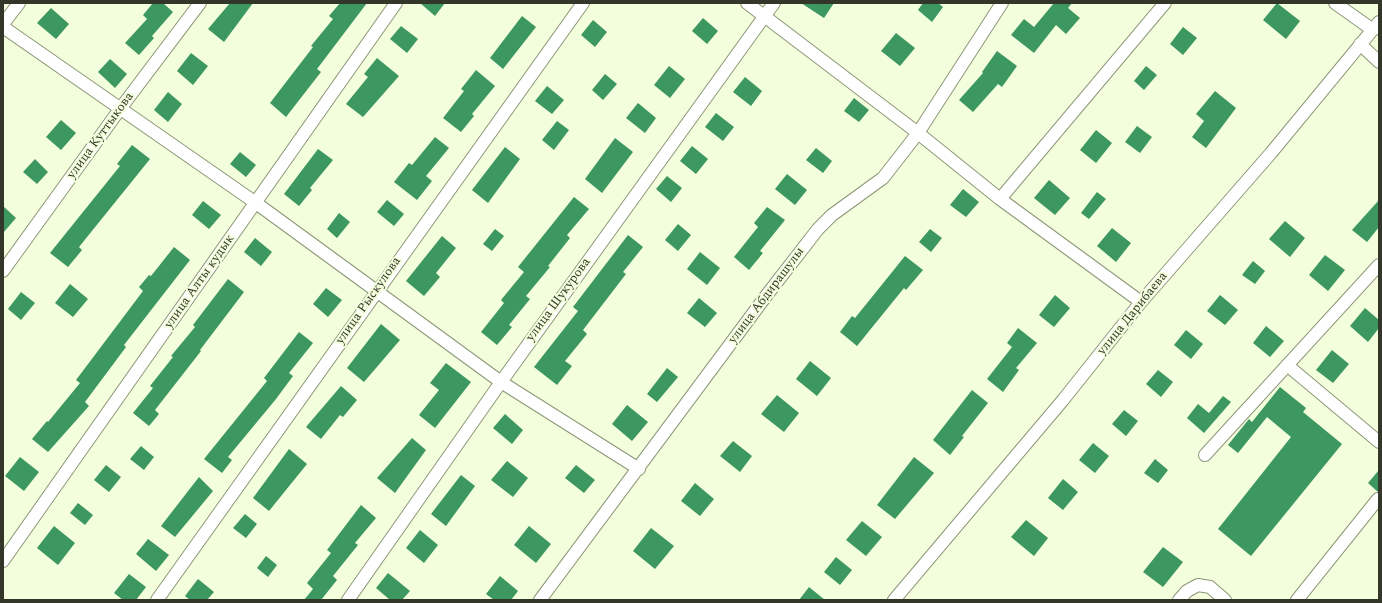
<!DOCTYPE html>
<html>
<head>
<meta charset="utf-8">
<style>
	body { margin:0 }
	#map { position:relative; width:1382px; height:603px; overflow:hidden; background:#f3fedc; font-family:Spectral,serif }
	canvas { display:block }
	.frame { position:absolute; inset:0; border:4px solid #33372a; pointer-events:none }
</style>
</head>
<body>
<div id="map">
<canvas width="1382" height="603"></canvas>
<div class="frame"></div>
</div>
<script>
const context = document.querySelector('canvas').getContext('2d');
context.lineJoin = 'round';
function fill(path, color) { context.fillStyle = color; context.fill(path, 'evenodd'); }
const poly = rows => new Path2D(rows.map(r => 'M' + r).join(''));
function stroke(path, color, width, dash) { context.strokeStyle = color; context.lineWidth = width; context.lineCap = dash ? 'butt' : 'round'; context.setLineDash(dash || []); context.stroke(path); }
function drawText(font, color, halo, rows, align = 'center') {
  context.font = font + ' Spectral,serif'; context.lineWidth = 4; context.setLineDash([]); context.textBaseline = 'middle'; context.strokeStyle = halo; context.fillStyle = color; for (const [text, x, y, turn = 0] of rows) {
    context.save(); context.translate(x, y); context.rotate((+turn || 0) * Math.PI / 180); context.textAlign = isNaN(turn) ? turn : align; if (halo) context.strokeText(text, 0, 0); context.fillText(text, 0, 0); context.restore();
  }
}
const building = poly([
	[153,3,163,3,173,12,152,36,154,38,139,55,125,43,147,19,143,15],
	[230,3,253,3,224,42,208,29],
	[340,3,367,3,317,69,321,72,286,117,270,103,313,47,311,46,333,19,329,16],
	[420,3,445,3,435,16],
	[801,3,834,3,824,18],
	[923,3,938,3,943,7,932,22,918,10],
	[1054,3,1072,3,1068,8,1080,18,1066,34,1056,25,1034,53,1011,35,1024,19,1034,27],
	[1277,3,1300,21,1286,39,1263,20],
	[51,8,69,24,56,39,37,23],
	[522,16,536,27,503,69,490,58],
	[703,18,718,31,707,44,692,31],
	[593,20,607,32,595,47,581,35],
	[401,26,418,39,407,53,390,39],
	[1183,27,1197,38,1183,55,1170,44],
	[896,33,915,48,900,66,881,51],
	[997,51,1017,66,1002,87,998,84,973,112,959,100,983,73,982,72],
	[191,53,208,66,193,85,177,71],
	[377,58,399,76,363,117,346,104,368,77,364,74],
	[110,59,127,74,115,88,98,72],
	[669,66,685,79,670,98,654,85],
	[1146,66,1157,75,1144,90,1134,81],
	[476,70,495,86,472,114,474,116,461,132,443,118,464,91,461,89],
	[605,74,617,84,603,100,592,90],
	[745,77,762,91,751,106,733,92],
	[547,86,564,100,552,114,535,101],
	[1215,91,1236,108,1206,148,1192,137,1204,121,1196,114],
	[168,92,182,104,168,122,154,110],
	[854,98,869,110,859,122,844,111],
	[638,103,656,118,645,133,626,118],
	[716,113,734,127,723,141,705,127],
	[61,120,76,133,61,150,46,137],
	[557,121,569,130,554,150,542,140],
	[1137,126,1152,137,1140,153,1125,142],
	[1096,130,1112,143,1096,163,1080,150],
	[435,137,449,148,426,176,432,181,417,200,394,182,409,163,412,165],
	[615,138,633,152,602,193,585,179],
	[132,145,150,159,79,247,82,250,68,267,50,253,120,166,117,164],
	[692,146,708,159,696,174,680,161],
	[505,147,520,159,488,203,472,190],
	[816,148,832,161,823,173,806,160],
	[318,149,333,160,310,188,312,190,299,206,284,194],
	[240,152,256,165,246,177,230,164],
	[35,159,48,172,37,184,23,172],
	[787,174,807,190,795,205,775,189],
	[667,176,682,188,671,202,656,189],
	[1049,180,1070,198,1055,215,1034,198],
	[963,189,979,202,966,217,950,205],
	[1097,192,1106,199,1089,219,1081,213],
	[574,197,589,209,567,235,570,238,548,266,550,267,526,296,530,299,509,325,512,327,497,345,481,332,504,303,501,300,524,272,518,267],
	[387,200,404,214,394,226,377,212],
	[1379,200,1379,227,1367,242,1352,230],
	[203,201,221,215,209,229,192,215],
	[3,206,16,218,3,233],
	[767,207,785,220,760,251,763,253,749,270,734,257,758,227,754,223],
	[339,213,350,222,337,238,327,229],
	[1285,221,1305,238,1290,257,1269,239],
	[678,224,691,235,678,251,665,240],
	[1112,228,1131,243,1116,262,1097,246],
	[495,229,504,236,492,251,483,244],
	[930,229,942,238,931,252,919,242],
	[628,235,643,247,623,272,626,274,583,330,587,334,565,361,572,366,557,385,534,367,578,311,573,307],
	[442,236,456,248,436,273,440,277,424,296,406,281],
	[255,238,272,252,261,266,244,252],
	[174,247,190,260,124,345,126,347,85,402,89,406,48,452,32,439,47,421,48,422,80,383,76,380,143,291,139,287,149,275,151,276],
	[700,252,720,268,707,285,687,269],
	[1325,255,1345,270,1328,291,1309,275],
	[905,256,923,270,906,290,904,288,857,346,840,332,852,316,855,318],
	[1253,261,1265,271,1255,284,1242,275],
	[228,279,244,292,200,350,201,351,155,410,159,414,149,426,133,413,153,388,150,386,173,357,171,356,195,327,193,325],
	[70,284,88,299,73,317,55,303],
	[326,288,342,300,328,317,313,304],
	[21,292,35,303,21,320,8,309],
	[1055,295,1070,308,1054,327,1039,315],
	[1220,295,1238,310,1225,325,1207,311],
	[699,298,717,313,705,327,687,313],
	[1365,308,1379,320,1379,328,1368,342,1350,326],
	[381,324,400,340,364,382,347,368],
	[1266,326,1284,341,1270,357,1253,343],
	[1018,328,1037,343,1016,368,1019,370,1003,392,987,379,1012,347,1007,343],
	[1186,330,1203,344,1191,359,1174,345],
	[299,332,313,343,289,373,293,376,276,399,228,457,232,460,222,473,204,459,267,381,264,378],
	[1332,350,1349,364,1333,383,1316,370],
	[810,361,831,378,817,396,796,379],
	[446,363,471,382,435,428,419,415,439,390,430,383],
	[667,368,678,377,657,402,647,394],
	[1158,370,1173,382,1161,397,1146,384],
	[341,386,357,400,343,417,340,415,321,439,306,427],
	[1280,387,1306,408,1303,412,1342,444,1251,556,1218,529,1291,437,1267,417,1238,453,1228,445,1249,419,1252,422],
	[972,390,988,403,962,436,964,437,950,455,933,440],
	[777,395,799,413,784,432,761,414],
	[1223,396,1231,402,1204,433,1187,418,1198,404,1209,413],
	[627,405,648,422,632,441,612,424],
	[1124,410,1138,421,1126,436,1112,424],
	[505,414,523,430,512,444,493,428],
	[412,438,426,450,395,493,377,478],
	[733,441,752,456,740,472,720,456],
	[1093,443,1109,456,1095,473,1079,460],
	[141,446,154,457,144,470,130,459],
	[289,449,307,464,269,511,253,498],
	[20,457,39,472,24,491,5,476],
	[914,457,934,473,895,519,877,505],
	[1155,459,1168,470,1158,483,1144,473],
	[507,461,528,478,513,497,491,480],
	[106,465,121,477,109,492,94,480],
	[576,465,595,480,584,493,565,478],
	[1379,470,1379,492,1378,492,1368,483],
	[461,475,475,486,446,526,431,514],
	[199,477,213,491,175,537,161,526],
	[1063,479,1078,492,1063,510,1048,498],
	[695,483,714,499,700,516,681,501],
	[78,503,93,515,85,525,70,513],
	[361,505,376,518,355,543,358,545,333,576,337,580,321,600,304,600,313,589,307,583,331,553,327,550],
	[245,514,257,524,246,538,233,528],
	[1026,520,1048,538,1034,556,1011,537],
	[862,521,882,537,866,556,846,540],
	[54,526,75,543,58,565,37,548],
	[529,526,551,544,536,563,514,545],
	[651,528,674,546,655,569,633,551],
	[420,530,438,545,424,563,406,548],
	[148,539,169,555,156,571,136,554],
	[1163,547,1183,562,1163,587,1143,572],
	[266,556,277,565,268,577,257,568],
	[836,557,852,570,840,585,824,572],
	[388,573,410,591,402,600,390,600,376,588],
	[129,574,146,587,136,600,123,600,114,593],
	[500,576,518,591,511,600,494,600,486,594],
	[198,579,214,592,207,600,190,600,185,596],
	[809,587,825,600,799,600]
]);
const minor = poly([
	[747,3,918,133,1000,199,1141,302],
	[1335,3,1373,30],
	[3,24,19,3],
	[3,27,256,203,501,382,639,469],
	[1360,44,1379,62],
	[1000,199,1165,3],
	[3,271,120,109,200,3],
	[1287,365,1379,442],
	[1205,455,1379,265],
	[3,561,396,3],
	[157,600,583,3],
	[348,600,501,382,774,3],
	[540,600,766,296,818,229,832,215,883,178,918,133,1002,3],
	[894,600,1063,400,1141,302,1271,153,1379,22],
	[1179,600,1187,591,1198,585,1210,587,1225,600],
	[1297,600,1378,499,1379,500]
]);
const streetNames = [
	["улица Куттыкова",101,136,-54],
	["улица Алты кудык",200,282,-55],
	["улица Абдирашулы",767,296,-53],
	["улица Шукурова",559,300,-54],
	["улица Рыскулова",369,301,-55],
	["улица Дарибаева",1133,314,-51]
];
fill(building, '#3c9760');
stroke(minor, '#8d9778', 14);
stroke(minor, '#fff', 12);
drawText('13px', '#33372a', '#f3fedc', streetNames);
</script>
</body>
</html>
